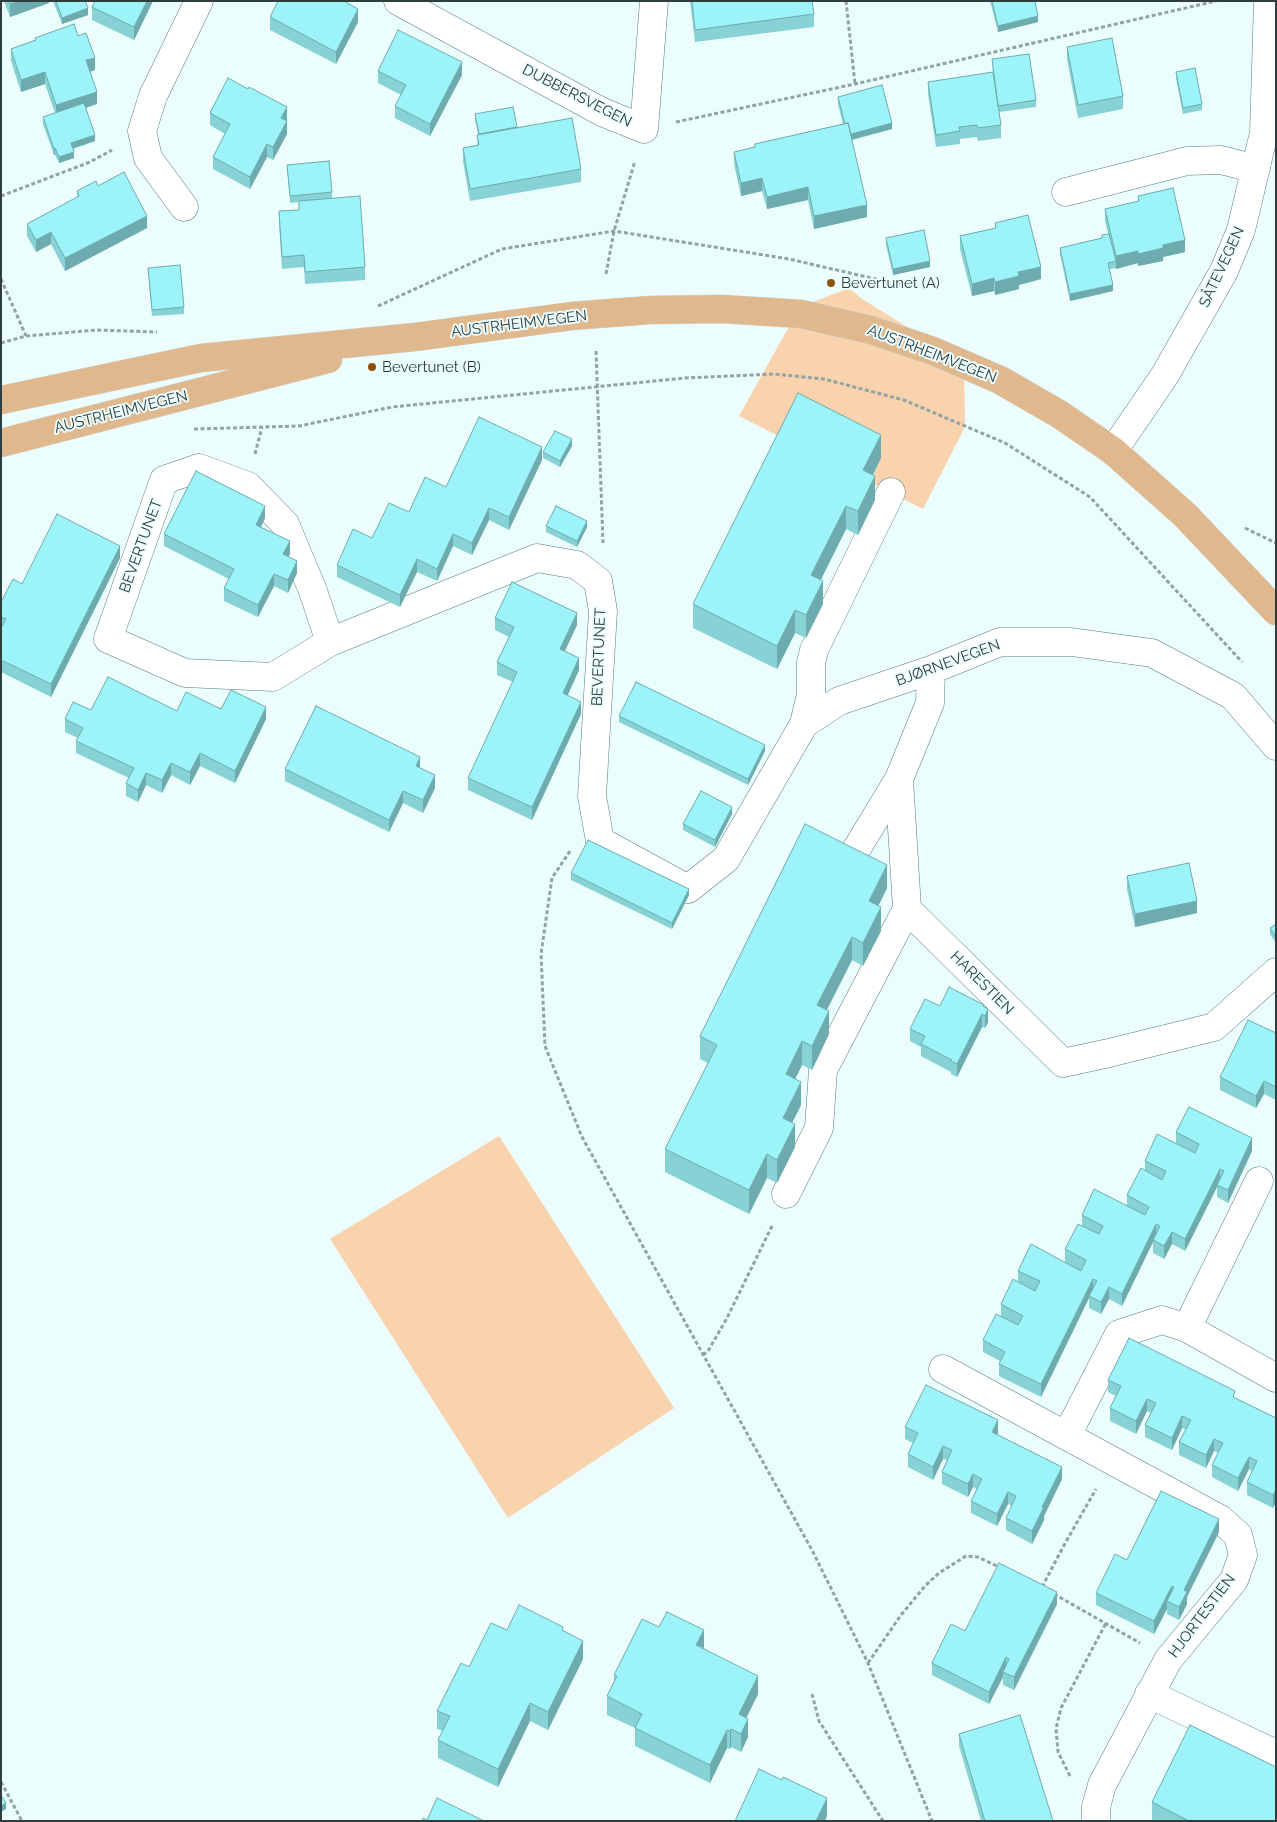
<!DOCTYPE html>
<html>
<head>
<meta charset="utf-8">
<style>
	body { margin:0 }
	#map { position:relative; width:1277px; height:1822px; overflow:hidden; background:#ecfdfd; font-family:Raleway,sans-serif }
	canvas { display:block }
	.frame { position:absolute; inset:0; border:2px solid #2e3e3f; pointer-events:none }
</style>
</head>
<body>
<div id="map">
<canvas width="1277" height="1822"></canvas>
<div class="frame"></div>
</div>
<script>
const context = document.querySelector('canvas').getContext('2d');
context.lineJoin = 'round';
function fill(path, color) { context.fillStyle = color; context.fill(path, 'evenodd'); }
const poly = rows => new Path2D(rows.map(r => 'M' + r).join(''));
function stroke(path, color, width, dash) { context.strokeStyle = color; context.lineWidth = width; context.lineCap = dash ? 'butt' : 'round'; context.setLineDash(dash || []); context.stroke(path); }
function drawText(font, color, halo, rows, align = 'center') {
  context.font = font + ' Raleway,sans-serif'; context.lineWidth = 4; context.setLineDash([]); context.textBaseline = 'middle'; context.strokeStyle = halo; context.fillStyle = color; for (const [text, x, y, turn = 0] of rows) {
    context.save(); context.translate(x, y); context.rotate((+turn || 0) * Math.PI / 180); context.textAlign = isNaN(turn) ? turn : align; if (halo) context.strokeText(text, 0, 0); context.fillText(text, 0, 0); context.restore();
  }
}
const green = poly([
	[849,288,862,299,964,362,965,427,923,509,739,416,800,307],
	[499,1136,674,1408,508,1518,330,1239]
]);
const path = poly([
	[846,1,855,84],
	[676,122,855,84,1216,1],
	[1,196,90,162,112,150],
	[606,274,614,231,635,161],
	[1,279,26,336],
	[378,306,502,249,614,231,789,259,906,286],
	[1,343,26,336,97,330,157,332],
	[596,351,603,543],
	[194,429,299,426,392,407,685,378,774,374,824,379,904,400,1005,443,1090,497,1242,662],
	[255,454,262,427],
	[1245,528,1276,543],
	[570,851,552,878,541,954,545,1046,582,1137,812,1550,868,1663,932,1821],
	[703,1355,708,1351,727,1318,773,1224],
	[1042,1587,1063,1547,1096,1489],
	[1054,1594,1140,1643],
	[868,1663,901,1615,925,1586,939,1573,966,1556,978,1557,999,1567],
	[812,1694,819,1721,883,1821],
	[1070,1776,1058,1752,1056,1729,1061,1708,1106,1623],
	[1,1782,22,1821]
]);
const minor = poly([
	[398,1,602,112,644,129,654,1],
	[1066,192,1187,161,1221,160,1256,169],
	[184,207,148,158,142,131,153,96,199,1],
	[1113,451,1165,375,1224,271,1241,230,1264,133,1268,1],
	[199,468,248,486,285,524,313,591,330,642,273,677,185,673,108,639,164,480,199,468],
	[330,642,537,558,577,565,598,581,603,611,592,796,600,841,688,889,726,859,804,724,839,701,931,670,1000,642,1071,642,1152,653,1233,696,1276,746],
	[931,670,930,703,899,779,907,909,1063,1063,1109,1053,1214,1027,1276,972],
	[804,724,811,695,811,663,814,650,891,492],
	[848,863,899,779],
	[786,1194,819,1128,823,1070,907,909],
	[1187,1328,1259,1181],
	[943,1369,1220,1519,1238,1535,1243,1555,1234,1580,1168,1660,1102,1785,1096,1807,1096,1821],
	[1067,1435,1119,1334,1162,1320,1187,1328,1276,1378],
	[1149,1694,1276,1754]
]);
const major = poly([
	[1,400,201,358,415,337,572,316,650,310,722,309,801,314,871,330,933,351,1000,380,1059,414,1113,451,1185,515,1276,611],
	[1,443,328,359]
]);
const wall = poly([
	[4,1,49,1,49,3,10,17],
	[53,1,85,1,88,15,62,24],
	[153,1,134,40,92,20,92,7],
	[690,1,812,1,814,14,814,27,695,42],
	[990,1,1035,1,1038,22,998,32],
	[270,17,358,22,336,64,270,30],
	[78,36,95,70,90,72,97,104,85,108,95,141,73,149,74,158,59,163,55,155,54,155,43,124,43,117,55,113,45,84,21,92,11,61,11,49,35,40,35,38],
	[1067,47,1123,96,1123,109,1078,118,1067,59],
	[992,59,1036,100,1036,107,999,112,1001,125,1001,138,978,141,977,137,960,139,960,144,936,147,928,94,928,82,993,72],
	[378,71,462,75,430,136,395,118,395,106,401,95,378,83],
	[1176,72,1202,104,1202,110,1183,114,1176,78],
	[838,97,892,129,852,140,867,217,814,229,808,200,767,209,762,191,741,196,734,164,734,152,755,147,755,144,843,124,838,104],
	[210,113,287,119,286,121,287,134,273,160,267,157,250,189,213,169,213,157,225,134,210,125],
	[475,114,517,127,581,169,581,182,470,201,463,161,463,148,477,145,478,134,475,120],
	[287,165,332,192,332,198,365,267,365,280,305,284,304,267,282,269,279,223,279,211,299,210,299,202,290,203],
	[98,186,147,228,65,271,51,244,36,252,27,236,27,224,77,197,77,191],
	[1138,196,1185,252,1163,257,1163,261,1138,266,1138,263,1116,269,1116,268,1109,269,1113,291,1070,301,1060,254,1060,248,1102,238,1102,235,1108,234,1105,221,1105,209,1138,201],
	[995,223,1041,279,1019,285,1019,289,995,295,994,291,972,296,960,249,960,236,995,228],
	[886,238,930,267,893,275,886,245],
	[148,268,184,307,184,314,152,316],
	[572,446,560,467,543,458,543,452],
	[881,458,873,475,875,500,858,535,846,529,821,580,823,604,806,638,795,633,777,669,693,628,693,604],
	[542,460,509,530,489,520,472,555,453,546,437,581,417,572,400,607,337,577,337,565,409,512,446,487],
	[265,518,261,527,290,554,288,557,297,573,288,593,274,586,258,617,224,601,224,588,229,579,164,546,164,534],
	[546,526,587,527,577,547,546,532],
	[120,558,51,697,1,672,1,602,22,584],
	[495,618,577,625,565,651,579,670,567,695,581,714,532,820,468,790,468,778,513,682,497,675,497,662,509,637,495,630],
	[221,709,266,719,235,783,200,766,190,785,171,775,162,793,146,785,138,802,126,796,126,783,129,778,76,753,76,741,78,738,65,732,65,719,91,710,177,711],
	[619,716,765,751,748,785,619,722],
	[420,768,435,788,423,813,403,803,389,832,285,781,285,769],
	[732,814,715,847,683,830,683,824],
	[571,873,689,895,672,929,571,880],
	[1127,876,1197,913,1135,927,1127,889],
	[887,888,878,906,881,931,863,966,852,960,827,1010,829,1034,812,1070,802,1065,795,1079,801,1105,792,1123,795,1147,777,1183,767,1178,749,1214,665,1172,665,1149,708,1063,700,1059,700,1036],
	[1276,924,1276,943,1270,934,1270,928],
	[940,1006,984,1007,988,1022,985,1028,982,1027,957,1077,951,1074,951,1072,921,1056,921,1047,910,1041,910,1029],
	[1276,1033,1276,1100,1264,1094,1256,1108,1220,1090,1220,1077],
	[1176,1132,1252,1151,1228,1203,1217,1197,1217,1187,1185,1251,1172,1244,1164,1259,1153,1253,1153,1242,1122,1306,1109,1299,1101,1314,1089,1308,1089,1298,1041,1397,999,1376,999,1364,1000,1361,983,1352,983,1340,1001,1316,1001,1304,1018,1282,1018,1271,1065,1262,1065,1249,1082,1226,1082,1215,1127,1206,1127,1195,1145,1170,1145,1161,1176,1143],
	[1108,1380,1235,1398,1276,1418,1276,1502,1273,1508,1247,1495,1247,1482,1252,1471,1249,1469,1238,1491,1212,1477,1212,1465,1218,1453,1214,1451,1206,1468,1179,1455,1179,1442,1186,1430,1182,1428,1172,1450,1145,1437,1145,1425,1151,1413,1147,1411,1136,1434,1110,1421,1110,1408,1116,1396,1108,1392],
	[905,1427,998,1433,997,1435,1062,1479,1044,1516,1044,1520,1032,1544,1006,1530,1006,1518,1012,1506,1008,1504,997,1526,971,1513,971,1501,977,1489,973,1487,968,1497,942,1484,942,1472,947,1460,943,1459,933,1480,908,1467,908,1454,913,1443,905,1439],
	[1219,1532,1187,1597,1187,1604,1179,1620,1167,1614,1167,1609,1154,1634,1096,1605,1096,1593,1127,1560],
	[1057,1604,1014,1690,1003,1685,1003,1677,989,1704,932,1675,932,1663,965,1631],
	[507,1630,563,1630,583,1659,548,1730,530,1721,498,1787,438,1758,438,1740,443,1731,437,1729,437,1711],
	[704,1648,758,1694,746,1718,748,1737,741,1752,731,1747,730,1749,727,1748,710,1783,635,1746,635,1728,607,1715,607,1696,614,1681,614,1675],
	[959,1734,1053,1821,981,1821,959,1746],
	[1152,1802,1276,1821,1152,1821]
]);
const shadedWall = poly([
	[19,1,49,1,49,3,10,17,10,4],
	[147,1,153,1,134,40,134,27],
	[88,8,88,15,62,24,62,18],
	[358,9,358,22,336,64,336,52],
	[1038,16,1038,22,998,32,998,26],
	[95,58,95,70,86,73,86,60],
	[462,62,462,75,430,136,430,124],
	[45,72,45,84,21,92,21,80],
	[97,92,97,104,56,118,56,105],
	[287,107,287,119,281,131,281,118],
	[287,121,287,134,273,160,273,147],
	[892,123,892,129,850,140,850,134],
	[95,135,95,141,71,149,71,143],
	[267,144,267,157,250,189,250,177],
	[55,148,55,155,54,155,54,149],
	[74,152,74,158,59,163,59,157],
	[762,178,762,191,741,196,741,183],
	[808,187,808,200,767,209,767,197],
	[867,205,867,217,814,229,814,216],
	[147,216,147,228,65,271,65,258],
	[51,232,51,244,36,252,36,240],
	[1185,240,1185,252,1163,257,1163,261,1138,266,1138,254,1163,245],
	[1138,251,1138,263,1116,269,1116,256],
	[930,261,930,267,893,275,893,269],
	[1041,267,1041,279,1019,285,1019,289,995,295,995,282,1018,272],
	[994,278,994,291,972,296,972,284],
	[1113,285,1113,291,1070,301,1070,294],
	[881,435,881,458,863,494,863,470],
	[572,439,572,446,560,467,560,461],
	[542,447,542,460,509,530,509,517],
	[875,476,875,500,858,535,858,511],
	[265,506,265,518,256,537,256,525],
	[846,506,846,529,811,599,811,575],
	[489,508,489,520,472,555,472,543],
	[587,521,587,527,577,547,577,541],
	[453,534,453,546,437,581,437,569],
	[290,541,290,554,283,567,283,554],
	[120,546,120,558,51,697,51,684],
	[417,559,417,572,400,607,400,595],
	[297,561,297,573,288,593,288,580],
	[274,574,274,586,258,617,258,605],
	[823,581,823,604,806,638,806,615],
	[795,610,795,633,777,669,777,646],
	[577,613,577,625,560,661,560,649],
	[579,658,579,670,563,706,563,693],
	[581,702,581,714,532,820,532,807],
	[266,707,266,719,235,783,235,771],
	[765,745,765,751,748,785,748,779],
	[200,753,200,766,190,785,190,772],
	[420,757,420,769,416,766],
	[171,763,171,775,162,793,162,780],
	[146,773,146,785,138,802,138,790],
	[435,775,435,788,423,813,423,800],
	[403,791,403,803,389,832,389,820],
	[732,807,732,814,715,847,715,840],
	[887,865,887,888,869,925,869,901],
	[689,889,689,895,672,929,672,923],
	[1197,901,1197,913,1135,927,1135,914],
	[881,907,881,931,863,966,863,943],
	[852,937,852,960,817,1029,817,1005],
	[988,1009,988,1022,985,1028,985,1016],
	[829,1011,829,1034,812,1070,812,1046],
	[982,1014,982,1027,957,1077,957,1064],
	[802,1041,802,1065,786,1098,786,1074],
	[1264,1081,1264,1094,1256,1108,1256,1096],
	[801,1082,801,1105,783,1141,783,1118],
	[795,1124,795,1147,777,1183,777,1160],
	[1252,1138,1252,1151,1228,1203,1228,1190],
	[767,1154,767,1178,749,1214,749,1190],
	[1220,1169,1220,1181,1217,1185,1217,1187,1185,1251,1185,1239],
	[1156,1224,1156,1236,1153,1240,1153,1242,1122,1306,1122,1294],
	[1172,1232,1172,1244,1164,1259,1164,1246],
	[1093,1279,1093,1292,1089,1296,1089,1298,1041,1397,1041,1384],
	[1109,1287,1109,1299,1101,1314,1101,1302],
	[1147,1399,1147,1411,1136,1434,1136,1421],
	[1182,1416,1182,1428,1172,1450,1172,1438],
	[998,1420,998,1433,992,1445,992,1432],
	[1214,1439,1214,1451,1206,1468,1206,1455],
	[943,1446,943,1459,933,1480,933,1467],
	[1249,1457,1249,1469,1238,1491,1238,1478],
	[1062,1467,1062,1479,1044,1516,1044,1520,1032,1544,1032,1531,1042,1507],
	[973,1474,973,1487,968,1497,968,1484],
	[1276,1490,1276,1502,1273,1508,1273,1495],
	[1008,1492,1008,1504,997,1526,997,1514],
	[1219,1519,1219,1532,1187,1597,1187,1604,1179,1620,1179,1607,1184,1590],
	[1172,1586,1172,1599,1167,1601,1167,1609,1154,1634,1154,1621],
	[1057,1592,1057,1604,1014,1690,1014,1677],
	[704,1630,704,1648,696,1645],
	[583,1641,583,1659,548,1730,548,1712],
	[1006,1657,1006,1670,1003,1672,1003,1677,989,1704,989,1692],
	[758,1676,758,1694,739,1733,739,1714],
	[530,1703,530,1721,498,1787,498,1769],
	[748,1719,748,1737,741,1752,741,1734],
	[731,1729,731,1747,730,1749,730,1731],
	[727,1730,727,1748,710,1783,710,1765],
	[827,1798,827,1816,825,1821,816,1821],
	[6,1803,6,1809,1,1812,1,1806]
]);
const building = poly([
	[9,1,19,1,10,4,9,1],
	[56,1,85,1,88,8,62,18,56,1],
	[95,1,147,1,134,27,92,7,95,1],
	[278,1,344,1,358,9,336,52,270,17,278,1],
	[692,1,812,1,814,14,695,30,692,1],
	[992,1,1035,1,1038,16,998,26,992,1],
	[74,24,78,36,86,33,95,58,86,60,97,92,56,105,45,72,21,80,11,49,36,40,35,38,74,24],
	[398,30,462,62,430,124,395,106,406,85,378,71,398,30],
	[1112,38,1123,96,1078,105,1067,47,1112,38],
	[1029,54,1036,100,998,106,992,59,1029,54],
	[1195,68,1202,104,1183,108,1176,72,1195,68],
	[993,72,1001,125,978,128,977,125,959,127,960,131,936,135,928,82,993,72],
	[228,78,248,89,249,87,287,107,281,118,287,121,273,147,267,144,250,177,213,157,230,124,210,113,228,78],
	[882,85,892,123,851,134,848,123,845,124,838,97,882,85],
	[84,103,95,135,71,143,74,152,59,157,55,148,54,149,43,117,84,103],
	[513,107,517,127,479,134,475,114,513,107],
	[572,118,581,169,470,189,463,148,479,145,477,135,572,118],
	[848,123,867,205,814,216,808,187,767,197,762,178,741,183,734,152,755,147,755,144,848,123],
	[329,161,332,192,290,196,287,165,329,161],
	[124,172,147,216,65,258,51,232,36,240,27,224,79,196,77,191,96,181,98,186,124,172],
	[1173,188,1185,240,1163,245,1163,248,1138,254,1138,251,1116,256,1105,209,1139,201,1138,196,1173,188],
	[360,196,365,267,305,272,304,255,282,257,279,211,299,210,299,201,360,196],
	[1028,215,1041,267,1018,272,1019,276,995,282,994,278,972,284,960,236,996,228,995,223,1028,215],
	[924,230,930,261,893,269,886,238,924,230],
	[1109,234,1116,261,1108,263,1113,285,1070,294,1060,248,1102,238,1102,235,1109,234],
	[180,265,184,307,152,310,148,268,180,265],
	[798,393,881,435,863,470,875,476,858,511,846,506,811,575,823,581,806,615,795,610,777,646,693,604,798,393],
	[479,417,542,447,509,517,489,508,472,543,453,534,437,569,417,559,400,595,337,565,353,529,372,538,389,503,409,512,425,477,446,487,479,417],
	[555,431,572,439,560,461,543,452,555,431],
	[196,471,265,506,256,525,290,541,283,554,297,561,288,580,274,574,258,605,224,588,234,569,164,534,196,471],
	[556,506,587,521,577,541,546,526,556,506],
	[57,514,120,546,51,684,1,660,1,628,6,619,1,617,1,602,13,579,22,584,57,514],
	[512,582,577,613,560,649,579,658,563,693,581,702,532,807,468,778,517,672,497,662,514,627,495,618,512,582],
	[108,677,177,711,186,692,221,709,231,690,266,707,235,771,200,753,190,772,171,763,162,780,146,773,138,790,126,783,134,768,76,741,83,728,65,719,73,702,91,710,108,677],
	[636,682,765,745,748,779,619,716,636,682],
	[316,706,420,757,416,766,435,775,423,800,403,791,389,820,285,769,316,706],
	[701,791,732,807,715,840,683,824,701,791],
	[805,824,887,865,869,901,881,907,863,943,852,937,817,1005,829,1011,812,1046,802,1041,786,1074,801,1082,783,1118,795,1124,777,1160,767,1154,749,1190,665,1149,717,1045,700,1036,805,824],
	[588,840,689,889,672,923,571,873,588,840],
	[1189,863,1197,901,1135,914,1127,876,1189,863],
	[1276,924,1276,937,1270,928,1276,924],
	[949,987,984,1005,983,1006,988,1009,985,1016,982,1014,957,1064,951,1061,952,1060,921,1044,925,1036,910,1029,925,999,940,1006,949,987],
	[1248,1020,1276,1033,1276,1087,1264,1081,1256,1096,1220,1077,1248,1020],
	[1189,1107,1252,1138,1228,1190,1217,1185,1224,1171,1220,1169,1185,1239,1172,1232,1164,1246,1153,1240,1160,1226,1156,1224,1122,1294,1109,1287,1101,1302,1089,1296,1097,1281,1093,1279,1041,1384,999,1364,1005,1352,983,1340,996,1314,1018,1325,1023,1316,1001,1304,1013,1279,1035,1291,1040,1281,1018,1271,1031,1244,1081,1271,1086,1260,1065,1249,1078,1224,1099,1234,1103,1226,1082,1215,1094,1189,1145,1215,1149,1207,1127,1195,1141,1168,1162,1180,1166,1171,1145,1161,1157,1134,1195,1153,1199,1144,1176,1132,1189,1107],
	[1129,1338,1235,1391,1233,1397,1276,1418,1276,1490,1273,1495,1247,1482,1257,1461,1249,1457,1238,1478,1212,1465,1223,1443,1214,1439,1206,1455,1179,1442,1191,1420,1182,1416,1172,1438,1145,1425,1156,1403,1147,1399,1136,1421,1110,1408,1121,1386,1108,1380,1129,1338],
	[926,1385,998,1420,992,1432,1062,1467,1042,1507,1044,1507,1032,1531,1006,1518,1016,1496,1008,1492,997,1514,971,1501,982,1479,973,1474,968,1484,942,1472,952,1450,943,1446,933,1467,908,1454,918,1433,905,1427,926,1385],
	[1161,1491,1219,1519,1184,1590,1187,1592,1179,1607,1167,1601,1174,1587,1172,1586,1154,1621,1096,1593,1115,1554,1127,1560,1161,1491],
	[999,1563,1057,1592,1014,1677,1003,1672,1009,1659,1006,1657,989,1692,932,1663,951,1624,965,1631,999,1563],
	[519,1605,563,1627,562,1630,583,1641,548,1712,530,1703,498,1769,438,1740,450,1716,437,1711,461,1663,469,1667,491,1623,507,1630,519,1605],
	[667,1612,704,1630,696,1645,758,1676,739,1714,748,1719,741,1734,731,1729,730,1731,727,1730,710,1765,635,1728,642,1714,607,1696,617,1676,614,1675,642,1619,659,1627,667,1612],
	[1020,1715,1053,1821,985,1821,959,1734,1020,1715],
	[1190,1725,1276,1767,1276,1821,1189,1821,1152,1802,1190,1725],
	[759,1769,782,1780,783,1777,827,1798,816,1821,735,1821,759,1769],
	[1,1795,6,1803,1,1806,1,1795],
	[437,1798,484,1821,422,1821,423,1818,427,1820,437,1798]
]);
const markers = [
	[831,283,5,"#8b520a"],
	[372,367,5,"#8b520a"]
];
const streetNames = [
	["DUBBERSVEGEN",577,96,27],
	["SÅTEVEGEN",1222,267,-65],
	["AUSTRHEIMVEGEN",519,324,-7],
	["AUSTRHEIMVEGEN",932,354,21],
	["AUSTRHEIMVEGEN",121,412,-14],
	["BEVERTUNET",141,546,-70],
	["BEVERTUNET",599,657,-88],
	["BJØRNEVEGEN",948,663,-20],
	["HARESTIEN",982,983,45],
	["HJORTESTIEN",1202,1616,-53]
];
const poiNames = [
	["Bevertunet (A)",841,283],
	["Bevertunet (B)",382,367]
];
fill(green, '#f9d2ae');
stroke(minor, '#557c7d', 29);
stroke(major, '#d5d8d9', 29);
stroke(path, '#92a3a3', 3, [4, 2.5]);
stroke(minor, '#fff', 28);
stroke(major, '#e0b88e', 28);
fill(wall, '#87d2d5');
fill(shadedWall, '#6eabae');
fill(building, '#9df4f8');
stroke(building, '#6eabae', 1);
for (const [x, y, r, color] of markers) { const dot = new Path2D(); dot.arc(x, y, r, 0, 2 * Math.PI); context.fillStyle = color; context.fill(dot); stroke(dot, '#ecfdfd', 2); }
drawText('15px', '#2e3e3f', '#ecfdfd', streetNames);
drawText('15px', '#2e3e3f', '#ecfdfd', poiNames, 'left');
</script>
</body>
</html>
